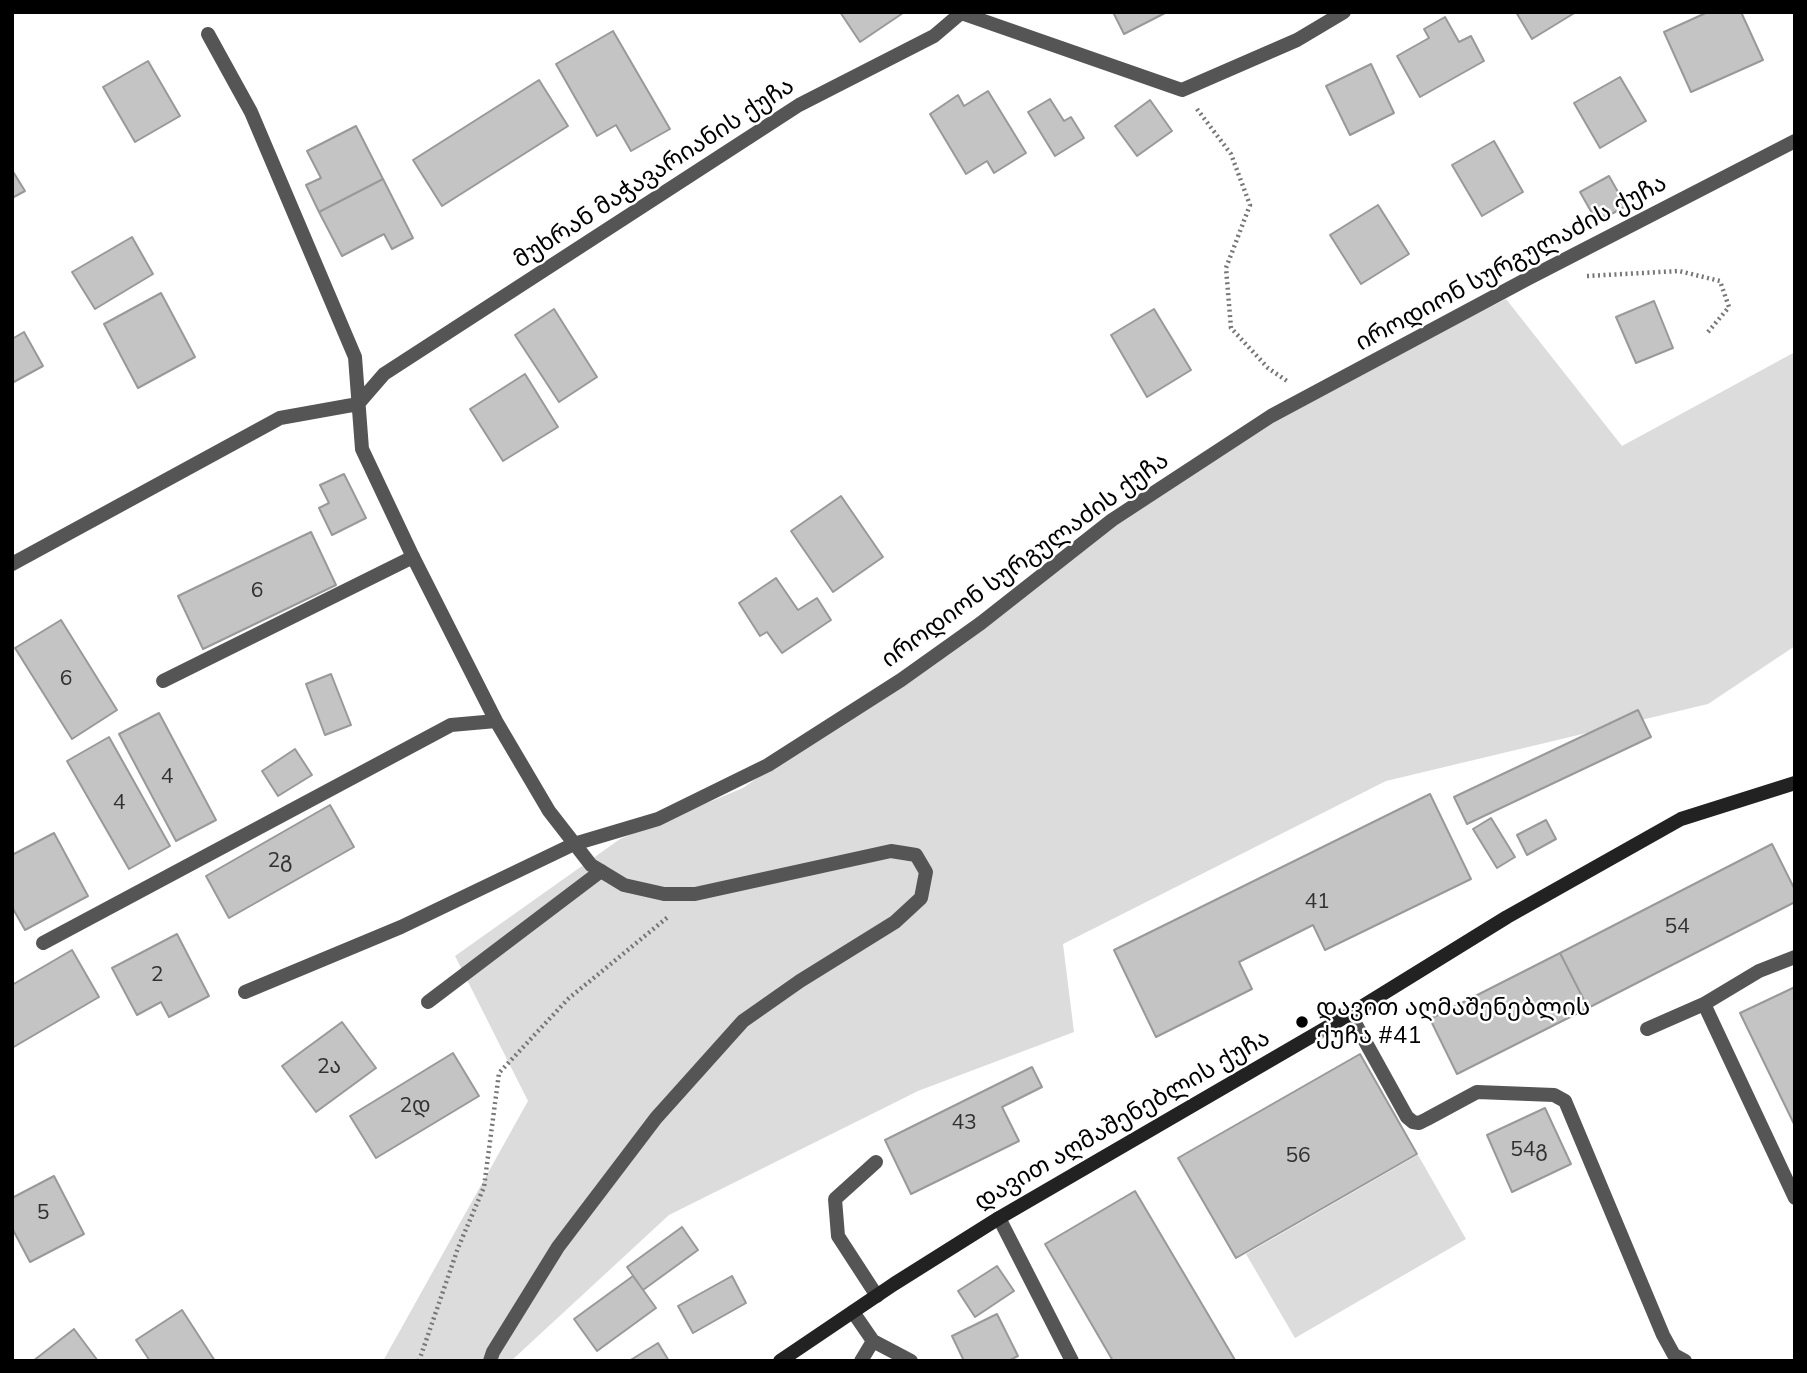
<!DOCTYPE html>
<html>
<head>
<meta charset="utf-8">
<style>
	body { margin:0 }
	#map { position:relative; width:1807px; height:1373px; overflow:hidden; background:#fff; font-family:Mulish,sans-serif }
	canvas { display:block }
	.frame { position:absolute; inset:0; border:14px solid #000; pointer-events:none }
</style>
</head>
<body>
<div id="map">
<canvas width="1807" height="1373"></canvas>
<div class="frame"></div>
</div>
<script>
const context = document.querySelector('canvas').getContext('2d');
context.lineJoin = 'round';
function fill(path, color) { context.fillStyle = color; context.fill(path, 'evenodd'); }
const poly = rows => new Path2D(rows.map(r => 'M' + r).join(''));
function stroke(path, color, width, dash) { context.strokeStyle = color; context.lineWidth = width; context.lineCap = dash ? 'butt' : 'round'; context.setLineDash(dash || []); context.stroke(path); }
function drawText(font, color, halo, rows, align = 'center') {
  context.font = font + ' Mulish,"Noto Sans Georgian",sans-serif'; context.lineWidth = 5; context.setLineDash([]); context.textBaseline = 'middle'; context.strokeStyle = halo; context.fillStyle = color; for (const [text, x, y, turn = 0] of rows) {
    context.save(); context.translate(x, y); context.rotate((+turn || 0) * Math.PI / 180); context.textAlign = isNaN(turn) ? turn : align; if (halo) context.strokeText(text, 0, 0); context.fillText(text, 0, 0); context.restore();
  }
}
const green = poly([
	[1506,299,1622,446,1795,352,1795,646,1708,704,1386,781,1063,944,1074,1032,918,1091,669,1215,511,1361,383,1361,528,1101,455,956,620,839,743,788,1275,413],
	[1418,1155,1466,1239,1295,1338,1246,1254]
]);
const building = poly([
	[840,12,903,12,903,13,860,42,840,12],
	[1113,12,1167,12,1124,34,1113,12],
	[1516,12,1576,12,1532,39,1516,12],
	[1708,12,1741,12,1763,60,1691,92,1664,32,1708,12],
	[1445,17,1459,42,1471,36,1484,61,1420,97,1397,56,1429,38,1424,29,1445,17],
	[613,31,670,129,631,151,616,125,597,136,556,64,613,31],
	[148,61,180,116,135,142,103,87,148,61],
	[1371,64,1394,113,1350,135,1326,86,1371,64],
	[1620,77,1646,121,1600,148,1574,103,1620,77],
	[539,80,568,126,442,206,413,160,539,80],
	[988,91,1026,153,994,173,987,161,966,174,930,114,958,95,964,106,988,91],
	[1050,99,1064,121,1071,117,1084,138,1055,156,1028,112,1050,99],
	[1150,100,1172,131,1137,156,1115,126,1150,100],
	[356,126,383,179,319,212,306,185,321,178,307,151,356,126],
	[1494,141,1523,192,1482,216,1452,165,1494,141],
	[12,170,25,191,12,198,12,170],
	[1609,176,1626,206,1597,222,1580,192,1609,176],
	[383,179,413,238,392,249,384,234,342,256,319,212,383,179],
	[1378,205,1409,254,1361,284,1330,235,1378,205],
	[132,237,153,274,95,309,72,272,132,237],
	[161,293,195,357,138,388,104,324,161,293],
	[1654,301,1673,348,1636,363,1616,317,1654,301],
	[554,309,597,377,559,402,515,335,554,309],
	[1154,309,1191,370,1147,397,1111,335,1154,309],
	[24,332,43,366,12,383,12,339,24,332],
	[525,374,558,427,503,461,470,409,525,374],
	[344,474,366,518,332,535,319,508,329,503,320,485,344,474],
	[841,496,883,557,833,592,791,531,841,496],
	[311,532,336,585,203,649,178,596,311,532],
	[776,578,798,610,817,598,831,620,782,653,767,632,760,636,739,603,776,578],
	[61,620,117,710,72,739,15,648,61,620],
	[331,674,351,725,325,735,306,684,331,674],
	[1638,710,1651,737,1467,824,1454,797,1638,710],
	[159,713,216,820,176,841,119,734,159,713],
	[109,737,170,846,129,869,67,761,109,737],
	[295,749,312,775,278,796,262,771,295,749],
	[1430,794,1471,879,1325,950,1313,925,1239,962,1252,989,1156,1037,1114,950,1430,794],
	[330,805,354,847,229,918,206,876,330,805],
	[1491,818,1515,857,1497,868,1473,829,1491,818],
	[1546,820,1556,839,1527,855,1517,835,1546,820],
	[54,833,88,896,25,930,12,907,12,855,54,833],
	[1772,844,1795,890,1795,902,1588,1008,1560,953,1772,844],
	[177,934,209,996,169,1017,161,1002,137,1015,112,968,177,934],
	[72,950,99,997,12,1048,12,985,72,950],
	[1560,953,1588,1008,1457,1074,1430,1019,1560,953],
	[1795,987,1795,1126,1740,1013,1795,987],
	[342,1022,376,1068,316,1112,282,1066,342,1022],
	[453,1053,479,1096,376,1158,350,1116,453,1053],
	[1360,1054,1417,1154,1236,1258,1178,1158,1360,1054],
	[1032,1067,1042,1087,1002,1107,1019,1141,911,1194,885,1140,1032,1067],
	[1545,1108,1571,1164,1512,1192,1487,1135,1545,1108],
	[54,1176,84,1234,30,1262,12,1228,12,1198,54,1176],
	[1135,1191,1235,1360,1234,1361,1113,1361,1045,1244,1135,1191],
	[682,1227,698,1250,643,1290,627,1267,682,1227],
	[997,1266,1014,1291,975,1317,958,1291,997,1266],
	[633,1276,656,1308,597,1351,574,1319,633,1276],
	[732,1276,746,1303,693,1333,678,1306,732,1276],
	[182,1310,215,1361,150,1361,136,1340,182,1310],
	[997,1314,1018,1356,1008,1361,964,1361,952,1336,997,1314],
	[74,1329,98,1361,33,1361,74,1329],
	[658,1343,669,1361,629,1361,658,1343]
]);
const path = poly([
	[1197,109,1231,154,1250,205,1226,268,1231,328,1268,368,1287,381],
	[1587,276,1679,271,1720,281,1729,307,1708,332],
	[419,1361,458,1248,484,1187,499,1073,568,999,668,917]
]);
const lane = poly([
	[163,681,413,557],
	[428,1002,601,871],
	[1704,1004,1795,1198],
	[1350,1014,1407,1117,1413,1122,1419,1123,1427,1119,1477,1092,1554,1095,1565,1101,1663,1335,1674,1355,1685,1361],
	[1647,1029,1704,1004,1759,971,1795,957],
	[876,1162,835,1199,838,1236,877,1296],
	[853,1312,873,1341,911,1361],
	[861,1361,873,1341]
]);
const street = poly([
	[961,13,1182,90,1297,40,1344,12],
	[208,34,251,112,355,357,362,449,413,557,496,721,549,811,591,865,624,885,664,894,695,894,891,851,916,855,926,872,921,898,895,922,800,981,743,1021,656,1118,558,1247,493,1352,490,1361],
	[12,564,280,418,358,404,384,374,799,105,934,36,961,13],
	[43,943,451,725,496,721],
	[245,992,401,927,574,844,658,819,768,765,901,680,981,623,1112,520,1271,416,1527,279,1795,141],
	[999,1218,1072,1361]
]);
const secondary = poly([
	[780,1361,894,1284,999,1218,1350,1014,1507,917,1681,819,1795,783]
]);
const markers = [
	[1302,1022,7,"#000"]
];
const numberNames = [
	["6",257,591],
	["6",66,679],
	["4",167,777],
	["4",119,803],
	["2გ",280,861],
	["41",1317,902],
	["54",1677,927],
	["2",157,975],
	["2ა",329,1067],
	["2დ",415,1106],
	["43",964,1123],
	["54გ",1529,1150],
	["56",1298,1156],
	["5",43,1213]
];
const streetNames = [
	["მუხრან მაჭავარიანის ქუჩა",654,173,-33],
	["იროდიონ სურგულაძის ქუჩა",1511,263,-28],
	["იროდიონ სურგულაძის ქუჩა",1025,560,-36],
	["დავით აღმაშენებლის ქუჩა",1122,1120,-30]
];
const poiNames = [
	["დავით აღმაშენებლის",1316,1008],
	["ქუჩა #41",1316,1036]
];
fill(green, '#dcdcdc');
fill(building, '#c4c4c4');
stroke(building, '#999', 2);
stroke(path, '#777', 4.5, [2, 3.5]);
stroke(lane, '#555', 14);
stroke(street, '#555', 14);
stroke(secondary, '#222', 14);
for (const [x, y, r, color] of markers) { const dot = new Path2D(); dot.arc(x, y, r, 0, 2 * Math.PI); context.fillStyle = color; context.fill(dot); stroke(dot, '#fff', 2.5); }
drawText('21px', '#313131', null, numberNames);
drawText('24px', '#000', '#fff', streetNames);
drawText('24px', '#000', '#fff', poiNames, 'left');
</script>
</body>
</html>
